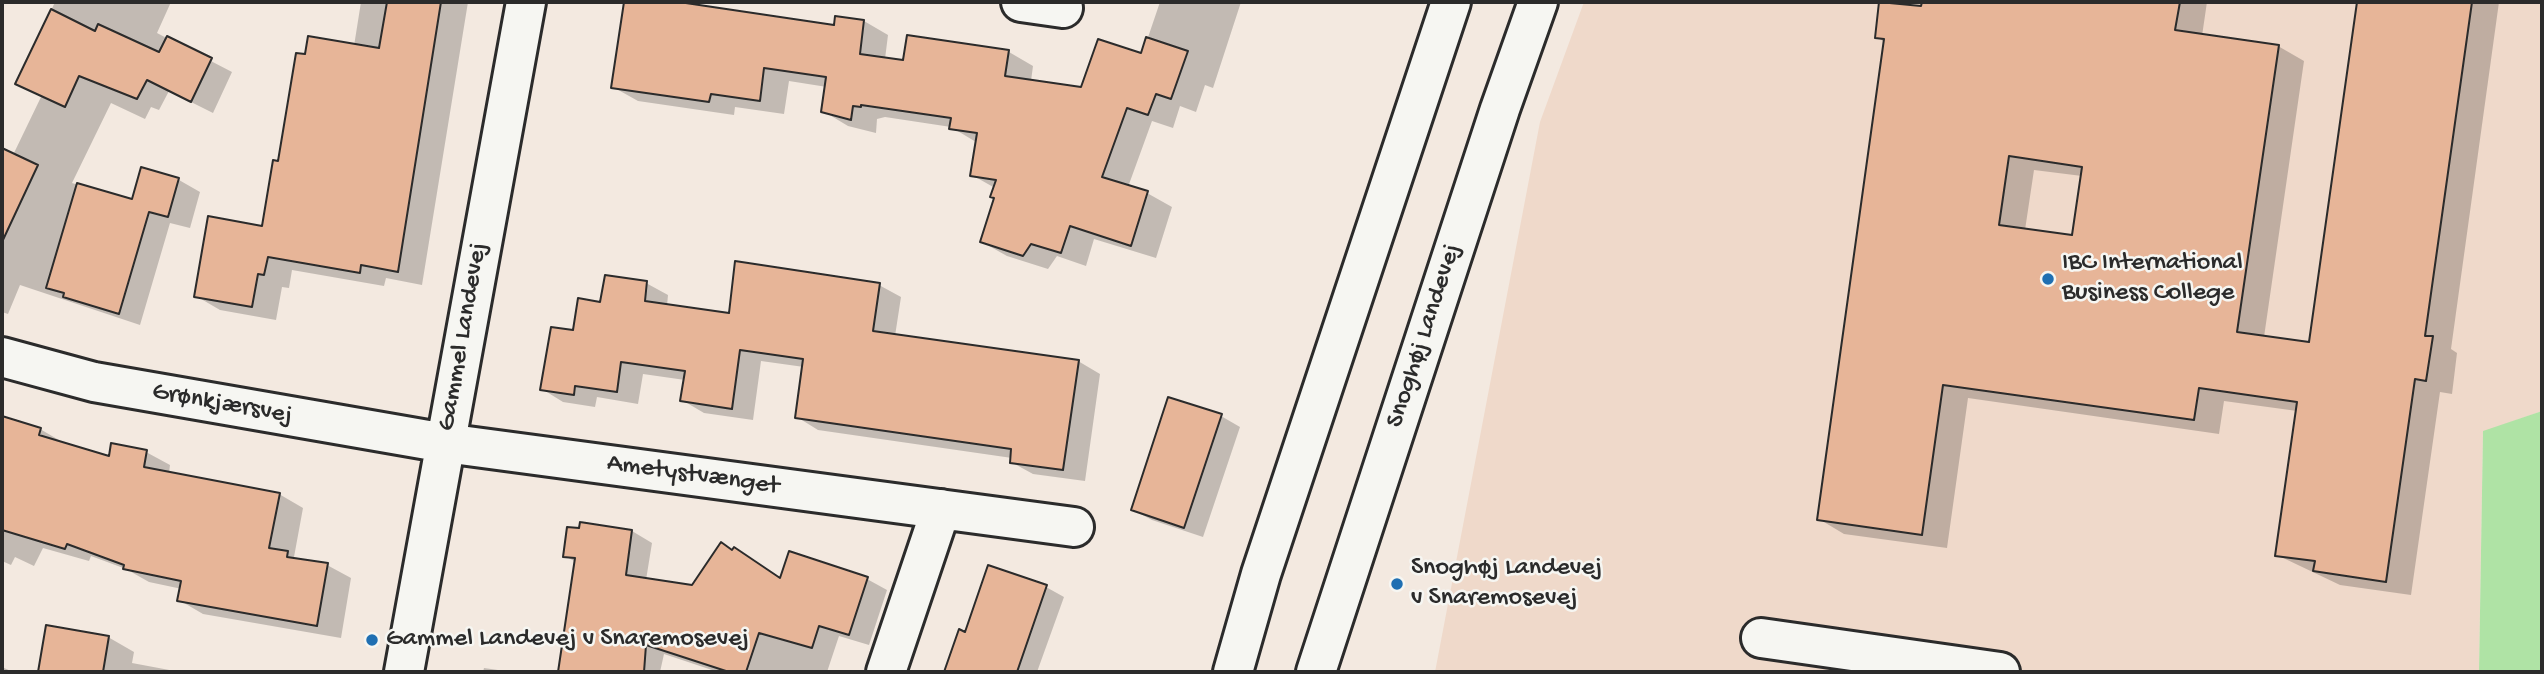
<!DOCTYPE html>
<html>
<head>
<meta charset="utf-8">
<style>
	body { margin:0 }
	#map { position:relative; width:2544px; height:674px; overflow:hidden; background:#f3e9e0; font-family:"Gochi Hand",sans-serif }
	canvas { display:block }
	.frame { position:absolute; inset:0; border:4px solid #2b2b2b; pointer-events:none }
</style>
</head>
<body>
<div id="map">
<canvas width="2544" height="674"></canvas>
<div class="frame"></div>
</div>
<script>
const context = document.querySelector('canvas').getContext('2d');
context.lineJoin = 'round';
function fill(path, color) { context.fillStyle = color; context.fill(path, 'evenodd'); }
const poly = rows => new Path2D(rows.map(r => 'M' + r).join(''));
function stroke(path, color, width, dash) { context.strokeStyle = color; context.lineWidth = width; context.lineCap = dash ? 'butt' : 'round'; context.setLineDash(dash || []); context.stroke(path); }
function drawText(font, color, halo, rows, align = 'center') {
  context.font = font + ' "Gochi Hand",sans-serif'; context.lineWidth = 5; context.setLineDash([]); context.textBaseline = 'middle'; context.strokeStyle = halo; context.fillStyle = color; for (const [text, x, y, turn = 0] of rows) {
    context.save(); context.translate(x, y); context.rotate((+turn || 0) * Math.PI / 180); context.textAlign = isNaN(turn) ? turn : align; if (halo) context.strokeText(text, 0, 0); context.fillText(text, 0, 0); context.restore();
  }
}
const built = poly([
	[1584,2,2542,2,2542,411,2483,432,2479,672,1435,672,1540,122]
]);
const green = poly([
	[2542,411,2542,672,2479,672,2483,431]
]);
const shadow = poly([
	[55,2,171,2,157,33,232,72,213,113,169,91,159,110,151,107,145,119,111,103,72,183,133,201,142,169,179,180,200,192,190,228,170,223,140,325,20,285,8,314,2,312,2,150,13,155,41,97,18,83],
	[361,2,468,2,422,285,386,278,384,286,292,270,289,288,282,287,276,320,220,310,196,296,263,228,307,56,354,46],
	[626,2,665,2,835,27,864,21,888,35,885,59,904,62,1009,52,1033,66,1031,81,1082,89,1142,55,1160,2,1241,2,1213,88,1205,85,1196,112,1180,106,1173,128,1152,121,1128,187,1147,193,1172,207,1156,258,1094,239,1086,266,1057,256,1048,269,1007,256,982,242,996,198,995,188,972,175,976,142,951,127,885,117,877,119,876,133,848,126,823,111,827,87,789,81,784,114,735,107,734,115,638,101,613,87],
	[1924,2,2207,2,2202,36,2278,46,2304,61,2264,337,2311,344,2359,2,2499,2,2451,349,2457,353,2452,394,2440,392,2411,595,2340,585,2277,555,2297,411,2224,401,2219,434,1968,398,1947,548,1844,534,1819,519,1886,43,1877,37,1923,8],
	[2034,170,2082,176,2073,237,2025,230],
	[646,283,668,295,667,306,731,315,879,285,901,297,895,336,1078,361,1100,374,1085,481,1033,474,1011,462,1012,458,818,430,797,417,804,367,761,361,753,420,704,413,682,400,685,380,643,374,638,404,597,397,595,407,563,402,542,389,575,332],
	[1221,416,1240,427,1203,537,1152,520,1133,510],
	[2,418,40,429,64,443,110,459,146,452,170,465,169,473,279,494,303,508,294,557,327,565,351,578,341,638,203,614,179,600,182,589,149,582,126,569,91,556,89,561,43,548,34,566,15,557,11,565,2,561],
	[582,524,632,531,652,543,646,580,693,586,735,549,782,579,867,579,887,590,869,645,839,636,827,672,718,672,664,654,660,672,560,672,576,562,565,556],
	[1046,587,1064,597,1037,672,947,672,960,632,966,634],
	[47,627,108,637,134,652,132,663,180,672,40,672],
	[2,667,13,672,2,672],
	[484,668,512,672,483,672]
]);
const building = poly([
	[387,2,441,2,398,272,361,265,360,273,268,257,264,275,258,274,252,307,194,297,208,216,262,226,273,160,278,161,296,53,305,54,308,36,379,48,387,2],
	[624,2,679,2,834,25,835,16,864,20,860,54,903,60,907,35,1009,50,1005,76,1081,87,1098,39,1141,53,1146,37,1188,51,1171,99,1156,94,1148,115,1127,108,1102,177,1148,191,1131,246,1070,226,1061,253,1031,244,1023,256,980,242,994,198,990,197,996,180,970,176,977,133,949,129,951,118,861,105,861,107,853,106,851,120,821,112,826,77,764,68,760,101,711,94,709,102,611,88,624,2],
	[1879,2,1921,6,1922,2,2180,2,2175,30,2279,45,2237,332,2309,342,2357,2,2472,2,2425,336,2433,336,2426,381,2415,379,2386,582,2313,571,2315,561,2275,556,2297,402,2199,388,2194,420,1943,385,1922,535,1817,520,1884,39,1875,38,1879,2],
	[2009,156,2082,167,2072,235,1999,225,2009,156],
	[51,9,95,31,98,24,159,52,167,36,212,58,191,102,147,80,137,99,79,76,65,107,15,84,51,9],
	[2,148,38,165,2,242,2,148],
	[141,167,179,178,168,217,149,212,119,314,63,297,64,293,46,288,77,183,132,199,141,167],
	[735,261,880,283,873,331,1079,360,1063,470,1010,463,1011,449,795,418,803,359,740,350,732,409,680,401,685,371,621,362,617,392,575,386,574,395,540,390,551,327,573,330,578,298,600,302,605,275,647,281,645,301,729,313,735,261],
	[1168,397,1222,414,1184,528,1131,510,1168,397],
	[2,416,41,428,39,435,109,456,111,443,147,450,144,467,280,493,269,548,288,551,287,557,328,563,317,626,177,601,181,581,123,569,124,565,67,544,65,549,2,530,2,416],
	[580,522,632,530,626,575,692,585,721,542,732,550,734,547,780,578,789,551,868,577,849,635,819,626,812,648,759,633,746,672,729,672,646,645,644,672,558,672,575,558,563,557,567,527,579,528,580,522],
	[988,565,1047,585,1017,672,944,672,959,629,965,632,988,565],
	[46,625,109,636,103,672,38,672,46,625]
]);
const minor = poly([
	[1021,2,1063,8],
	[2,357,94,382,445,443,1074,527],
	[1761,638,2000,672],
	[404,672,526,2],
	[886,672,941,509]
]);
const major = poly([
	[1233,672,1261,574,1451,2],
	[1316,672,1500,109,1538,2]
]);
const markers = [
	[2048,279,7,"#1f6fb2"],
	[1397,584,7,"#1f6fb2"],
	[372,640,7,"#1f6fb2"]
];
const poiNames = [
	["IBC International",2062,264],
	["Business College",2062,294],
	["Snoghøj Landevej",1411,569],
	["v Snaremosevej",1411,599],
	["Gammel Landevej v Snaremosevej",386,640]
];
const streetNames = [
	["Snoghøj Landevej",1425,336,-72],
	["Gammel Landevej",464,337,-80],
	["Grønkjærsvej",222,405,10],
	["Ametystvænget",693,476,8]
];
fill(built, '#efd9ca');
fill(green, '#afe3a5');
fill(shadow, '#0003');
fill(building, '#e7b598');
stroke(building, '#2b2b2b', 2);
stroke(minor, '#2b2b2b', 44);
stroke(major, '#2b2b2b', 44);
stroke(minor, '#f6f6f2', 38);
stroke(major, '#f6f6f2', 38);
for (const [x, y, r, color] of markers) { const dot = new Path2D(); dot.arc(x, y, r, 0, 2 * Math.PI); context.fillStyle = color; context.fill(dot); stroke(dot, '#f6f6f2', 2.5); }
drawText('26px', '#2b2b2b', '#f6f6f2', poiNames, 'left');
drawText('26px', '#2b2b2b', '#f6f6f2', streetNames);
</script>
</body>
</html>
